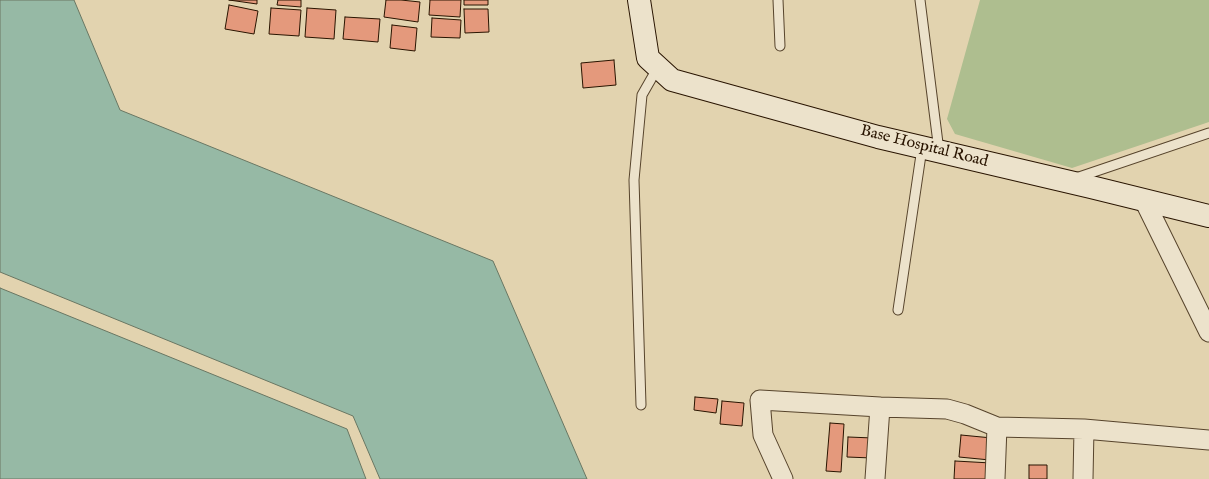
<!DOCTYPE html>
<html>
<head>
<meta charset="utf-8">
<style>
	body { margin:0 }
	canvas { display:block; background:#e2d3af }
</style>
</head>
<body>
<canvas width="1209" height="479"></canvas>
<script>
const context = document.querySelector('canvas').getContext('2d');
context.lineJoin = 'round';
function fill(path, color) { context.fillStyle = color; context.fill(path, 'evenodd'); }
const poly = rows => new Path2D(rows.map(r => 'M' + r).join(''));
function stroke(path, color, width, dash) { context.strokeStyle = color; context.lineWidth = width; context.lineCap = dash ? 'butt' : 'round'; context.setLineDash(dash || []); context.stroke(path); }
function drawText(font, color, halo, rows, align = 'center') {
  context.font = font + ' "IM FELL English",serif'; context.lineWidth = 4; context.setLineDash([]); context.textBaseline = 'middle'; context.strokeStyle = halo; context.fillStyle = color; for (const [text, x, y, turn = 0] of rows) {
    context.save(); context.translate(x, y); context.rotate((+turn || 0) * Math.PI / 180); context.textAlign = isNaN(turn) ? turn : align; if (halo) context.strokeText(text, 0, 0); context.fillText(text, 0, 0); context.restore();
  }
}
const green = poly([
	[980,0,1209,0,1209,122,1072,168,955,134,947,119]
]);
const water = poly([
	[0,0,74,0,120,110,493,261,587,479,380,479,353,416,0,272,0,0],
	[0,288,347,429,366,479,0,479,0,288]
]);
const building = poly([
	[229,0,257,0,257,4,229,0],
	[278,0,301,0,301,7,277,5,278,0],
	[386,0,401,0,420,2,418,22,384,17,386,0],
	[430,0,461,0,460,17,429,15,430,0],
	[464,0,488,0,488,5,464,5,464,0],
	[229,5,258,11,254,34,225,29,229,5],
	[271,8,301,10,299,36,269,34,271,8],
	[307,8,336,10,334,39,305,37,307,8],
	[464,9,488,9,489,32,465,33,464,9],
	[345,17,380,19,378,42,343,39,345,17],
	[432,18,461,20,460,38,431,37,432,18],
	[392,25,417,28,415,51,390,48,392,25],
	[614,60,616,85,583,88,581,63,614,60],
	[695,397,718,399,716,413,694,410,695,397],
	[722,401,744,403,742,426,720,424,722,401],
	[830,423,844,424,841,472,826,471,830,423],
	[961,435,992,438,990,460,959,457,961,435],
	[848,437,873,438,872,458,847,457,848,437],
	[955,461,991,463,990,479,954,479,955,461],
	[1029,465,1047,465,1047,479,1029,479,1029,465]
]);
const lane = poly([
	[778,0,780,46],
	[920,0,939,151],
	[1076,178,1209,133],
	[898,310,922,148],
	[641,405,634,180,642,95,658,67]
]);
const street = poly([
	[1144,200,1209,332],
	[783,479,763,435,760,400,880,407,947,409,965,414,997,427,1084,429],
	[875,479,880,407],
	[995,479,997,427],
	[1083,479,1084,429,1209,440]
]);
const secondary = poly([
	[639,0,648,58,672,80,878,137,1091,187,1209,216]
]);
const streetNames = [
	["Base Hospital Road",924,147,14]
];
fill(green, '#aebe8f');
fill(water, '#96b9a5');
stroke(water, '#6a7763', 1);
fill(building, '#e4997c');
stroke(building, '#291400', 1);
stroke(lane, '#57442c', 11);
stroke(street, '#57442c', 21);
stroke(secondary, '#291400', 24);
stroke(lane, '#ece2cb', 9);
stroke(street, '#ece2cb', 19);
stroke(secondary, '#ece2cb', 22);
drawText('16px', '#291400', '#ece2cb', streetNames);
</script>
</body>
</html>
